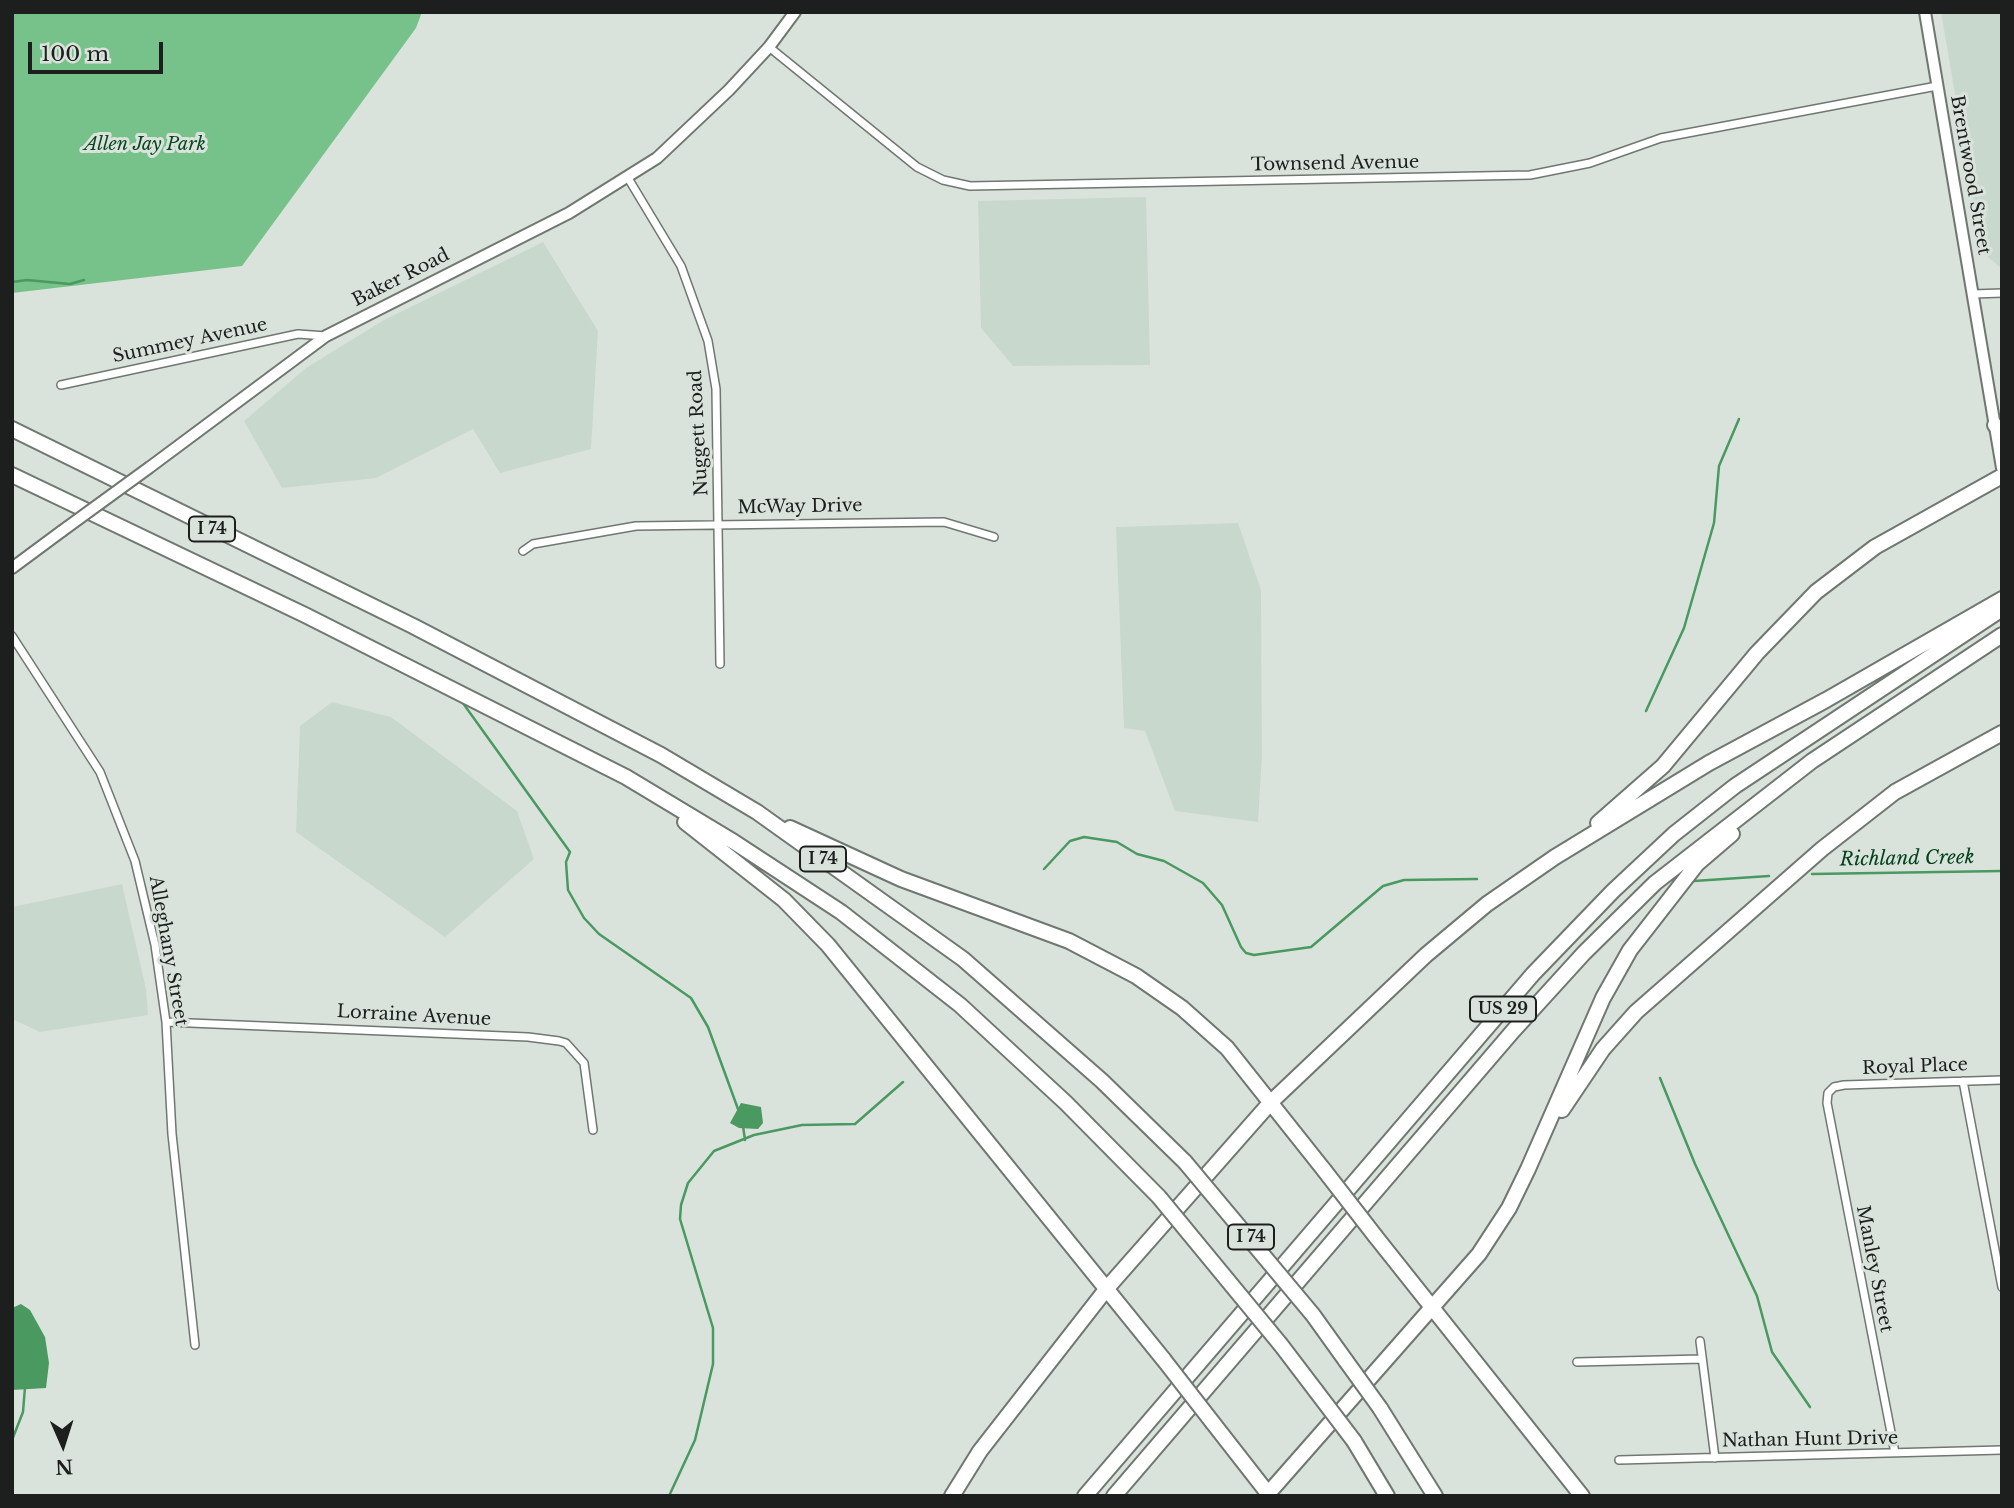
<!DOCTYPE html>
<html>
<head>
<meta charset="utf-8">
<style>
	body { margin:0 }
	#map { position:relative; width:2014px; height:1508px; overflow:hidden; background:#dae3db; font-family:"Libre Baskerville",serif }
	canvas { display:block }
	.frame { position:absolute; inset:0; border:14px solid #1c1f1d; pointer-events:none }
	.north { position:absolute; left:28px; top:1410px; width:70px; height:70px; -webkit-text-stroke:5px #dae3db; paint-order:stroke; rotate:177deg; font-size:19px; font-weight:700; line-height:28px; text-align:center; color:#1c1f1d }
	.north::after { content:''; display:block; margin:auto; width:24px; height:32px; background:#1c1f1d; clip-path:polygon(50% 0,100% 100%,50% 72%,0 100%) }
	.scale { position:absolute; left:28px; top:42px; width:135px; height:32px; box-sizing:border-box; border:4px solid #1c1f1d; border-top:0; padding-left:9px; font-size:21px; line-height:24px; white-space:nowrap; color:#1c1f1d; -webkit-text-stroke:5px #dae3db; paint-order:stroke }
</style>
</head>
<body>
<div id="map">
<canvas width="2014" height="1508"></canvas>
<div class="frame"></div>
<div class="north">N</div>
<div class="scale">100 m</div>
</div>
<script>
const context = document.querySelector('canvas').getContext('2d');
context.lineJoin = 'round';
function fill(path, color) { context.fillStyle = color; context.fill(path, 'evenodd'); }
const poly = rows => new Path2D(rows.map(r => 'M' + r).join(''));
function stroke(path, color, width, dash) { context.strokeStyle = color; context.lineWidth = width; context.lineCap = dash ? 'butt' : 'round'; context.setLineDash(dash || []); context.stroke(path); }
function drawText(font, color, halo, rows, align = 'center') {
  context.font = font + ' "Libre Baskerville",serif'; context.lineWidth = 6; context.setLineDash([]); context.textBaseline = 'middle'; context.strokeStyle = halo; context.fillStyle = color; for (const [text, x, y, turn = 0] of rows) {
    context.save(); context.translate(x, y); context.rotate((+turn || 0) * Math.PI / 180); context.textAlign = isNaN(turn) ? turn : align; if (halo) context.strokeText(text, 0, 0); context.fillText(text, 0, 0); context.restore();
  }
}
const built = poly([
	[1941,12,2002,12,2002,269,1982,252],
	[1146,197,1150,365,1013,366,981,328,978,201],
	[543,242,598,331,591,449,500,473,473,429,376,478,282,488,244,421,306,368,384,320],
	[1238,523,1261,590,1262,756,1258,822,1175,811,1145,731,1124,728,1116,527],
	[332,702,391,717,517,811,534,859,445,937,296,832,300,726],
	[122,884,146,989,148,1015,40,1032,12,1019,12,907]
]);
const green = poly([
	[12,12,422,12,416,28,242,266,12,293]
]);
const water = poly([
	[741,1103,761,1107,763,1123,758,1129,739,1128,730,1123],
	[21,1304,30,1310,45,1337,49,1363,46,1388,12,1390,12,1308]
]);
const stream = poly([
	[12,282,27,280,70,284,84,280],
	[460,699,570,852,566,862,568,890,584,918,599,934,691,998,708,1027,738,1109],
	[1646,711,1684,628,1714,523,1719,466,1739,419],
	[1044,869,1070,841,1084,837,1117,842,1137,854,1164,861,1203,883,1222,905,1241,947,1246,953,1254,955,1311,947,1383,886,1404,880,1477,879],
	[1812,874,2002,871],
	[1694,881,1769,876],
	[1660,1078,1695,1164,1757,1296,1772,1352,1810,1407],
	[743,1126,745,1140],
	[12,1440,23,1412,25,1387],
	[669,1496,695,1440,713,1364,713,1328,680,1219,681,1205,688,1183,714,1151,754,1135,802,1125,855,1124,903,1082]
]);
const street = poly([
	[769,47,917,167,943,180,970,186,1530,175,1590,163,1661,138,1937,86],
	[628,178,681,266,708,341,716,389,720,664],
	[1973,294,2002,293],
	[61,385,298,334,326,336],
	[523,551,533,544,636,526,944,522,994,537],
	[12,636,100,772,135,861,155,945,166,1022,172,1134,195,1345],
	[166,1022,528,1037,559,1041,566,1043,584,1063,593,1130],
	[1963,1081,2002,1287],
	[1700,1341,1715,1458],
	[1577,1362,1702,1359],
	[1895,1453,1827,1103,1828,1093,1834,1087,1844,1085,2002,1080],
	[1619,1460,2002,1450]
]);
const secondary = poly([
	[1925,12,2002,468],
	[150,467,326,336,569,213,657,158,729,90,769,47,795,12],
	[12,568,62,531]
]);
const highway = poly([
	[1995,425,2002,433],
	[12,429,413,626,661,755,757,812,963,959,1102,1081,1185,1162],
	[12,475,305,615,626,777,734,842,841,912,960,1005,1066,1103,1159,1197],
	[685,822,784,900,828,945,1164,1360],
	[1598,823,1663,766,1757,653,1816,592,1875,547,2002,476],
	[790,828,901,879,1069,941,1136,976,1182,1008,1227,1048,1324,1170],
	[1562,1110,1603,1049,1636,1012,1822,849,1895,792,2002,733],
	[1376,1237,1582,1496],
	[1313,1315,1346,1361],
	[1281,1345,1316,1391],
	[1380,1408,1435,1496],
	[1213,1423,1270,1496],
	[1354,1441,1387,1496],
	[952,1496,980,1451,1108,1287,1271,1102,1426,955,1487,904,1555,857,1709,763,1826,700,2002,599],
	[1085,1496,1533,974,1613,891,1674,834,1735,786,2002,609],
	[1114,1496,1513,1031,1584,953,1655,883,1812,761,2002,635],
	[1266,1496,1479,1254,1509,1208,1528,1169,1603,998,1630,950,1697,864,1732,834]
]);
const secondaryBridge = poly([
	[62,531,150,467]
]);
const highwayBridge = poly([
	[1185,1162,1313,1315],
	[1324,1170,1376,1237],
	[1159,1197,1281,1345],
	[1164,1360,1213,1423],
	[1346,1361,1380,1408],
	[1316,1391,1354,1441]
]);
const shields = [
	[212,529,46],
	[823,859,46],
	[1503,1009,66],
	[1251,1237,46]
];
const shieldNames = [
	["I 74",212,529],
	["I 74",823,859],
	["US 29",1503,1009],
	["I 74",1251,1237]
];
const parkNames = [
	["Allen Jay Park",145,145]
];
const streetNames = [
	["Townsend Avenue",1335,164,-1],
	["Brentwood Street",1970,175,80],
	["Baker Road",401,278,-27],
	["Summey Avenue",190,341,-12],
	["Nuggett Road",699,433,-93],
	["McWay Drive",800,507,-1],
	["Alleghany Street",168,951,80],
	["Lorraine Avenue",414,1016,3],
	["Royal Place",1915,1067,-2],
	["Manley Street",1874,1269,79],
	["Nathan Hunt Drive",1810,1440,-1]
];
const waterNames = [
	["Richland Creek",1907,859,-1]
];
fill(built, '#c9d8cc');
fill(green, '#77c28a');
fill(water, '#499961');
stroke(stream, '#499961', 2.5);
stroke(street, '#6f7770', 10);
stroke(secondary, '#6f7770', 14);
stroke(highway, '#6f7770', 18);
stroke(street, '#fff', 7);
stroke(secondary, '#fff', 10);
stroke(highway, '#fff', 14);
stroke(secondaryBridge, '#6f7770', 14, []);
stroke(highwayBridge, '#6f7770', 18, []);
stroke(secondaryBridge, '#fff', 10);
stroke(highwayBridge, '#fff', 14);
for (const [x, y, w] of shields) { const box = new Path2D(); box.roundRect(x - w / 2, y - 12.5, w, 25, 5); context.fillStyle = '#dae3db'; context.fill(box); stroke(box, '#1c1f1d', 2); }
drawText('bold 16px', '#1c1f1d', null, shieldNames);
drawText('italic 18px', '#084621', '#dae3db', parkNames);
drawText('18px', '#1c1f1d', '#dae3db', streetNames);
drawText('italic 19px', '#01421c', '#dae3db', waterNames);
</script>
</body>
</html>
